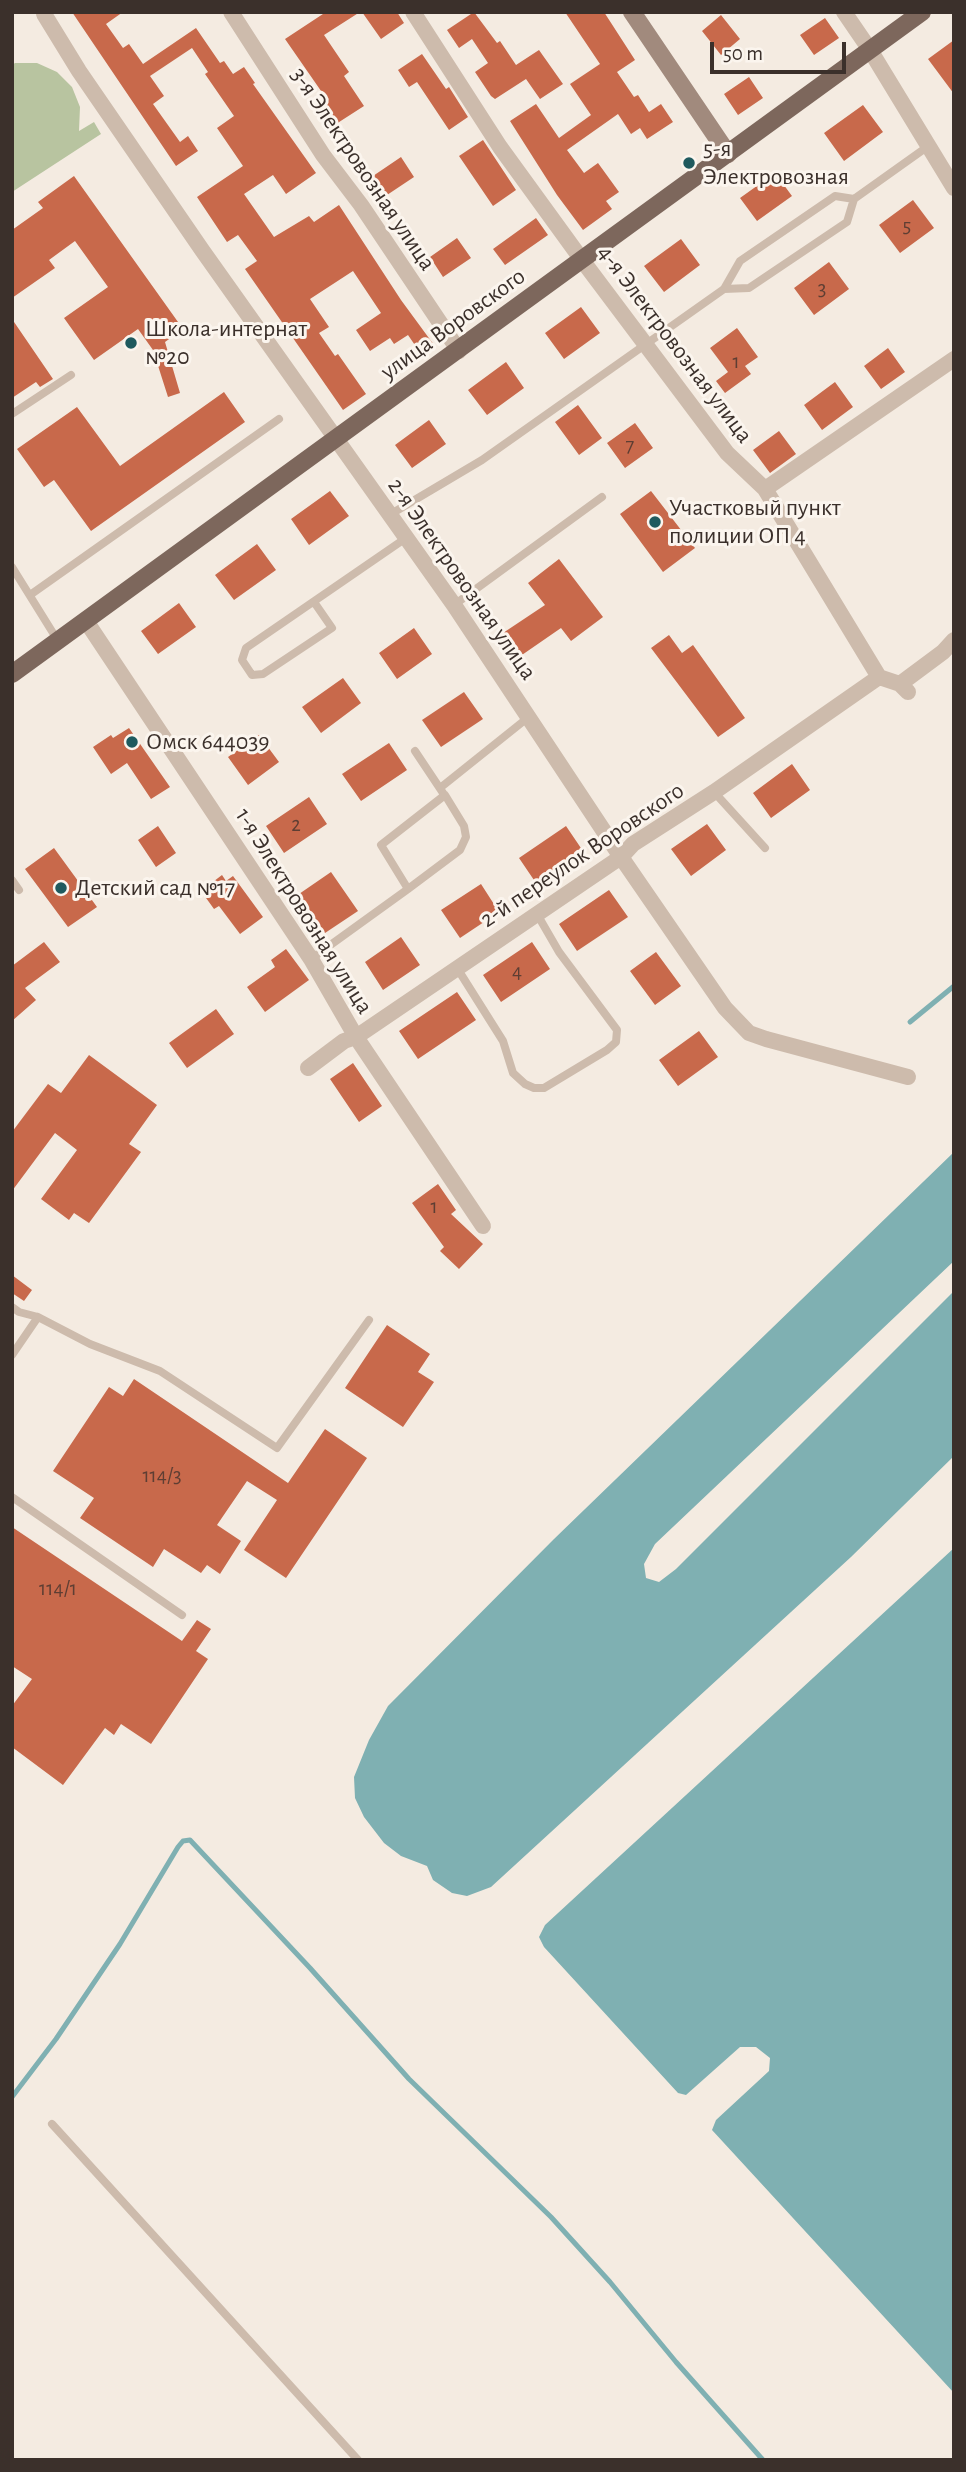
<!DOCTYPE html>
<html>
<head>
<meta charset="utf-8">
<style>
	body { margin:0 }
	#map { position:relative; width:966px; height:2472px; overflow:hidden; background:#f4ebe1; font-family:"Alegreya Sans",sans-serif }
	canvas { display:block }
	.frame { position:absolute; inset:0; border:14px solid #3b302b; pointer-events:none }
	.scale { position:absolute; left:710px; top:42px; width:136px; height:32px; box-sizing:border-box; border:4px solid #3b302b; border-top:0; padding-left:9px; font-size:21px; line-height:24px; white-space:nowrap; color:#3b302b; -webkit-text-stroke:5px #fbf5ee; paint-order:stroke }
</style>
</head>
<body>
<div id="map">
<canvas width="966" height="2472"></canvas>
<div class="frame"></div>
<div class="scale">50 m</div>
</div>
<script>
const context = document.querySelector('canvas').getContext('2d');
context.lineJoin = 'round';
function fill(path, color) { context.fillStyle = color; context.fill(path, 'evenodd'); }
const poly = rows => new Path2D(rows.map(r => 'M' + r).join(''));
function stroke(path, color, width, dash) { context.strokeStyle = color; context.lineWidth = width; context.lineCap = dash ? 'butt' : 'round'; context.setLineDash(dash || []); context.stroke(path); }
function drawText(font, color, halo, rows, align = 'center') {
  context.font = font + ' "Alegreya Sans",sans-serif'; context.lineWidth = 6; context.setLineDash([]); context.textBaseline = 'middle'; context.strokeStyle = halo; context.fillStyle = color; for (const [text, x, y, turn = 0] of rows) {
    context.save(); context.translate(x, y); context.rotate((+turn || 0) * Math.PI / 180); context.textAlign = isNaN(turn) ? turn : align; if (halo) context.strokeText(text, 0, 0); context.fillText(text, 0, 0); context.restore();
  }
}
const green = poly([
	[15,63,37,63,57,72,72,87,80,107,79,131,94,122,101,134,12,192,12,65]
]);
const water = poly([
	[954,1152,954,1261,655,1544,644,1564,646,1578,659,1582,676,1569,954,1291,954,1456,851,1557,491,1887,467,1896,452,1893,433,1880,427,1866,401,1856,384,1843,364,1817,355,1798,354,1777,369,1740,388,1706,554,1539],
	[954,1548,954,2393,712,2130,716,2120,769,2071,770,2058,756,2047,740,2047,686,2095,678,2093,544,1947,539,1937,545,1925]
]);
const stream = poly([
	[910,1022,954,986],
	[12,2097,56,2039,120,1944,178,1847,183,1841,190,1840,310,1968,409,2079,551,2217,610,2282,676,2362,763,2460]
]);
const building = poly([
	[72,12,123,12,106,24,123,48,129,44,143,64,196,28,220,63,224,61,233,74,244,67,255,83,253,84,316,173,286,194,273,175,244,194,274,237,309,216,314,222,339,205,401,300,434,345,421,354,408,335,394,344,390,338,370,351,356,330,381,313,353,271,310,299,329,327,319,333,335,356,338,354,366,394,343,410,245,269,257,261,238,235,227,242,197,197,243,166,217,128,234,116,205,74,208,72,192,48,150,76,164,96,153,104,180,142,188,136,198,151,176,166],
	[326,12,360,12,324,35,349,72,344,76,364,106,336,124,323,105,328,101,285,39],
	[362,12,397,12,404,23,381,39],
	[474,12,497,43,500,41,516,65,539,50,563,84,540,99,526,79,495,99,491,96,475,72,488,63,472,39,459,48,447,30],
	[565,12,604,12,635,60,617,72,634,97,638,95,649,112,661,104,673,122,647,139,640,128,631,134,618,114,567,150,584,173,598,163,619,192,606,201,612,209,583,230,557,195,510,121,536,104,559,138,591,115,570,84,600,64],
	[721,15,740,39,721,55,702,31],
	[825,18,839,38,814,55,800,35],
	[954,40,954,94,928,59],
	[422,54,446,89,449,87,468,117,449,130,417,82,409,87,398,70],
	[749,77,763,98,738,115,724,94],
	[863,105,883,132,844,161,824,133],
	[483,140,516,190,493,206,459,156],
	[401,157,414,177,387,195,373,176],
	[775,173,792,196,757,221,740,198],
	[74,176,183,329,165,342,180,393,168,397,153,350,138,329,94,360,64,318,108,287,75,241,49,260,55,268,12,298,12,230,43,208,38,202],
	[913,200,934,228,900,253,879,225],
	[536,218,548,235,505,265,493,249],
	[457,238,471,258,443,277,430,257],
	[681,239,700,265,664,292,644,266],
	[829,262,849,289,814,315,794,288],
	[581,307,600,333,564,359,545,333],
	[12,319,53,379,40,387,36,382,12,398],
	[737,328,758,357,745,366,751,374,725,393,716,381,728,372,710,348],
	[888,348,905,372,881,389,864,366],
	[506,362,524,388,487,415,468,390],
	[835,382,853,407,822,430,804,405],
	[224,392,245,422,91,531,54,480,44,487,17,449,77,407,120,466],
	[578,405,602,438,579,455,555,422],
	[429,420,446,444,412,468,395,445],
	[635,423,653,448,625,468,607,443],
	[779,431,796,454,770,473,753,450],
	[330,491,349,516,309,545,291,519],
	[651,491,695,548,663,572,620,514],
	[257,544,276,570,234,600,215,575],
	[559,559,603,617,571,641,561,628,519,657,503,633,545,605,528,583],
	[179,603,196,627,158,654,141,631],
	[414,628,432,654,397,679,379,653],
	[669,635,682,653,693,645,745,718,718,737,651,648],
	[343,678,361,703,321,733,302,707],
	[464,692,483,719,441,747,422,720],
	[129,728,170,787,151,799,127,763,111,774,93,747,111,735,113,738],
	[259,735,279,762,248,785,228,757],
	[389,743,407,770,361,801,342,774],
	[792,764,810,790,771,818,753,793],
	[309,797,327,824,284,853,266,826],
	[707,824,726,850,691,876,671,849],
	[158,826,176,853,156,867,138,840],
	[566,826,585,854,538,886,519,858],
	[54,848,97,907,68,927,25,869],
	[331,872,358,911,325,933,299,894],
	[222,875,226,881,233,876,263,917,240,934,219,906,214,909,201,891],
	[481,884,499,912,460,938,441,910],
	[609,890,628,917,577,951,559,924],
	[401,937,420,965,383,990,365,962],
	[44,942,60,962,25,988,36,1000,12,1021,12,966],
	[532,942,550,969,501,1002,483,975],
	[286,949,309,980,265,1012,247,987,275,967,271,960],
	[656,952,681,986,655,1005,630,971],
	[457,992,476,1020,418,1059,399,1031],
	[216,1009,234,1034,187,1068,169,1043],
	[699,1031,718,1057,678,1086,659,1060],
	[89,1055,157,1105,129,1144,141,1152,89,1223,74,1213,69,1220,41,1199,77,1150,55,1133,12,1191,12,1132,48,1084,61,1093],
	[353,1063,382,1106,359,1122,330,1079],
	[438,1184,456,1210,451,1214,483,1244,459,1269,440,1251,444,1247,412,1203],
	[12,1275,32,1290,24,1301,12,1293],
	[387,1325,430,1354,418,1372,434,1382,403,1427,345,1388],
	[134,1379,288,1483,325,1429,367,1458,286,1578,244,1550,277,1500,247,1481,217,1525,241,1541,220,1574,207,1565,201,1573,164,1549,153,1567,80,1518,94,1498,53,1471,109,1387,123,1396],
	[12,1527,182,1641,197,1620,211,1629,196,1651,208,1659,151,1744,121,1724,114,1735,105,1728,63,1785,12,1747,12,1706,32,1679,12,1666]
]);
const lane = poly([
	[724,289,749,288,847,222,854,199],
	[12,414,71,375],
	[391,514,482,460,724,289,740,261,835,196,854,199,927,147],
	[12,567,58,641],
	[30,595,279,419],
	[314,602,332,628,263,674,252,675,242,660,246,648,406,538],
	[454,605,602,497],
	[415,751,443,793],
	[440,788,530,716],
	[714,792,765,848],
	[12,880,19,890],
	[311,959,408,889,460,850,466,837,464,826,445,795,381,845,408,889],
	[457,968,503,1041,513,1073,525,1084,534,1088,544,1088,607,1050,616,1042,617,1030,559,952,537,914],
	[12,1307,19,1312,38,1317,90,1344,160,1371,277,1448,369,1320],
	[12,1355,38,1317],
	[12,1497,182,1615],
	[52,2124,358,2460]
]);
const street = poly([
	[231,12,323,155,361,205,459,351],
	[413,12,500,147,582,260,727,453,765,489,879,677,900,684,908,692],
	[844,12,870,50,954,188],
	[44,14,79,71,202,250,454,605,621,857,725,1008,749,1033,766,1039,908,1077],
	[765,489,954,359],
	[86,621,311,959,356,1037,483,1226],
	[900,684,943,652,954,640],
	[308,1068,344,1041,356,1037,621,857,633,844,714,792,879,677]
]);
const secondary = poly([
	[632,12,728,154]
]);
const primary = poly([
	[12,674,922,12]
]);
const markers = [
	[689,163,7,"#1f5a5e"],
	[131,343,7,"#1f5a5e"],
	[655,522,7,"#1f5a5e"],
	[132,742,7,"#1f5a5e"],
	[61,888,7,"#1f5a5e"]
];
const numberNames = [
	["5",907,226],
	["3",822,289],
	["1",736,362],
	["7",630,446],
	["2",296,825],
	["4",517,972],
	["1",434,1207],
	["114/3",162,1476],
	["114/1",58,1589]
];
const poiNames = [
	["5-я",703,149],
	["Электровозная",703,177],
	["Школа-интернат",145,329],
	["№20",145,357],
	["Участковый пункт",669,508],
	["полиции ОП 4",669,536],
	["Омск 644039",146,742],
	["Детский сад №17",75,888]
];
const streetNames = [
	["3-я Электровозная улица",363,169,56],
	["улица Воровского",453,324,-36],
	["4-я Электровозная улица",675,344,53],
	["2-я Электровозная улица",462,579,55],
	["2-й переулок Воровского",582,855,-34],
	["1-я Электровозная улица",304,911,58]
];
fill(green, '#b8c4a0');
fill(water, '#7fb0b2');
stroke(stream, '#7fb0b2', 5);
fill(building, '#c8694b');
stroke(lane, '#cdbbac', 8);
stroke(street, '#cdbbac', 16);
stroke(secondary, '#a18a7d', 18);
stroke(primary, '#7d675c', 18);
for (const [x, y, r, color] of markers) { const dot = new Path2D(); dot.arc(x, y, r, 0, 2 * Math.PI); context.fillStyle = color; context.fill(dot); stroke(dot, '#fbf5ee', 2.5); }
drawText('21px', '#5e3e33', null, numberNames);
drawText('24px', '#3b302b', '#fbf5ee', poiNames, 'left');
drawText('24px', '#3b302b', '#fbf5ee', streetNames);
</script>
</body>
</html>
